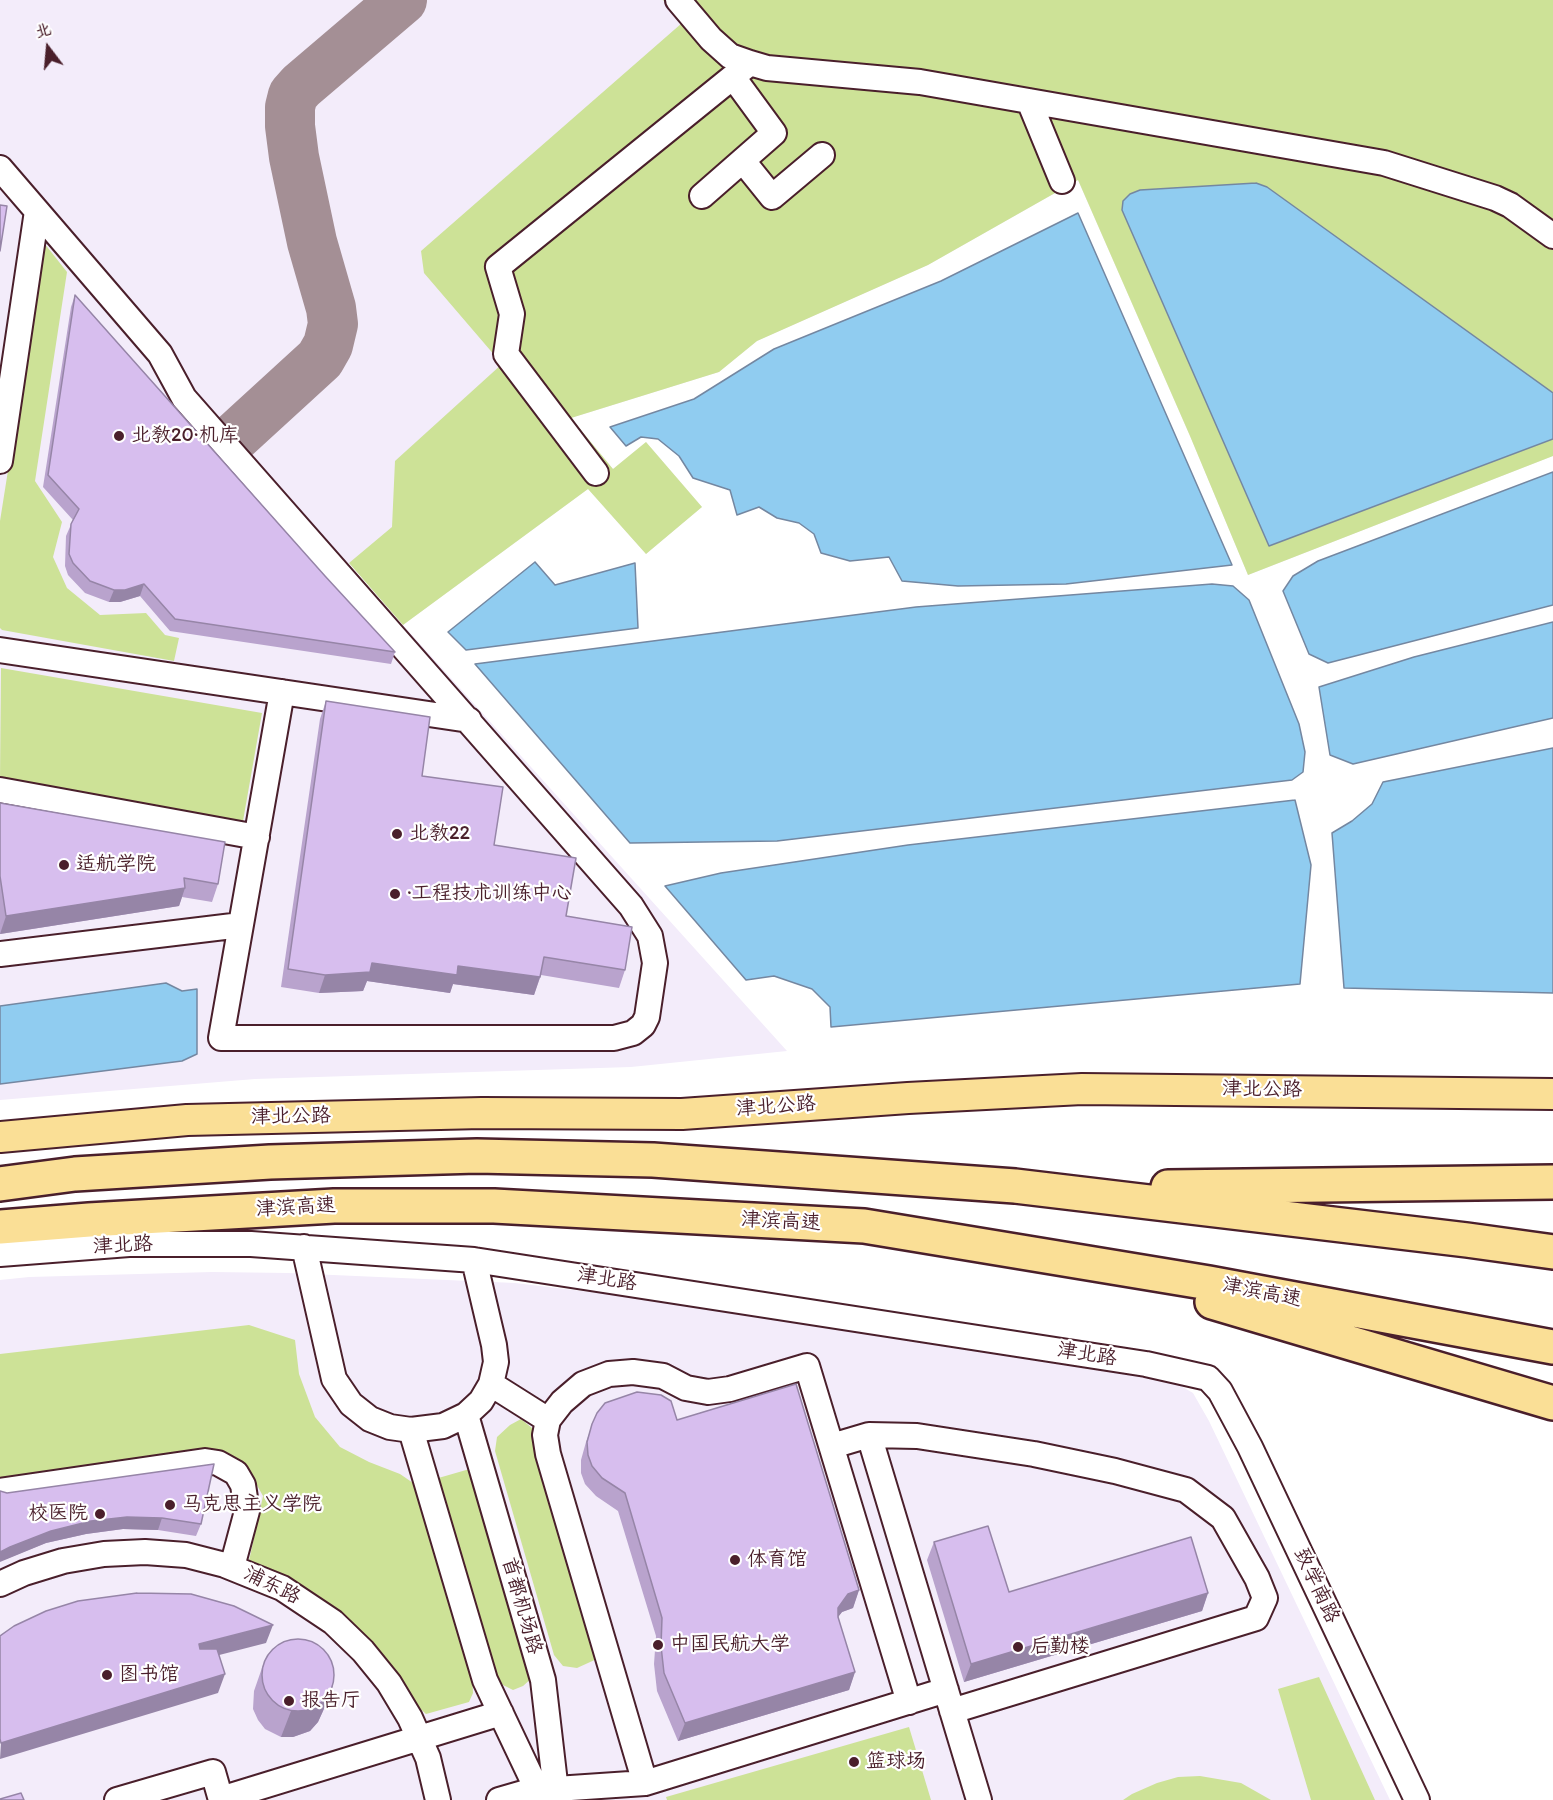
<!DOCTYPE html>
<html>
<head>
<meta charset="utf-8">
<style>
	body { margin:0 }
	#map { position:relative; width:1553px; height:1800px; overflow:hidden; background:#fff; font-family:Itim,"LXGW WenKai TC",sans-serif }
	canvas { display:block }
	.north { position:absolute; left:18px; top:18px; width:60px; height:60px; -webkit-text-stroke:4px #fff; paint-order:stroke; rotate:344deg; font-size:16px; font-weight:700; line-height:24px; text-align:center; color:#4a1f2b }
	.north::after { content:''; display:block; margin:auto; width:21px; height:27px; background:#4a1f2b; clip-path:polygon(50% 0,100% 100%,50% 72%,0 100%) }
</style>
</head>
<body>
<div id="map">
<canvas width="1553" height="1800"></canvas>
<div class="north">北</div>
</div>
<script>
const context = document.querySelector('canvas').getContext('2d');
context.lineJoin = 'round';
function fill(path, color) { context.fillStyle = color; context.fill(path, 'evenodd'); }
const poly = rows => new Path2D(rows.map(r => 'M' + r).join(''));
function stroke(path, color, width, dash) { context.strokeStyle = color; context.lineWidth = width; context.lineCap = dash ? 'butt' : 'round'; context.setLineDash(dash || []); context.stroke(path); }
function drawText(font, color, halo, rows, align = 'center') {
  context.font = font + ' Itim,"LXGW WenKai TC",sans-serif'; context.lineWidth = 4.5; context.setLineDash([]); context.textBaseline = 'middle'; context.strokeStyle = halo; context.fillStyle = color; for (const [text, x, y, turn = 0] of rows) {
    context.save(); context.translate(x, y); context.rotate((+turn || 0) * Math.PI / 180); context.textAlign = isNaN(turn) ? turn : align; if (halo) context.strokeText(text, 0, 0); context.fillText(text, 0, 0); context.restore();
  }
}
const built = poly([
	[0,0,1553,0,1553,456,1248,575,1190,436,1078,180,928,265,757,341,719,372,571,418,613,469,646,442,702,507,646,554,588,489,403,625,787,1051,631,1067,255,1079,0,1100],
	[349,563,403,625,373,644,321,588],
	[212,1272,288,1273,515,1283,816,1319,1167,1378,1193,1393,1209,1421,1390,1800,0,1800,0,1280,29,1277]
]);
const green = poly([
	[663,0,1553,0,1553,456,1248,575,1190,436,1078,180,928,265,757,341,719,372,571,418,613,469,646,442,702,507,646,554,588,489,403,625,349,563,392,527,395,461,502,364,424,273,421,251,682,23],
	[44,243,67,272,35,481,62,522,53,557,67,588,100,615,146,613,165,635,179,638,174,661,2,630,0,628,0,521],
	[1,668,262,713,243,821,0,779],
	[249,1325,295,1340,299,1374,315,1417,340,1447,369,1462,400,1474,416,1485,472,1673,473,1693,469,1702,426,1714,272,1573,249,1561,263,1496,249,1471,219,1451,0,1482,0,1354],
	[521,1419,532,1428,599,1658,577,1668,563,1666,554,1655,495,1451,497,1437,510,1425],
	[473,1468,533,1677,523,1686,513,1690,503,1685,495,1676,435,1479],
	[1319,1677,1375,1800,1311,1800,1278,1689],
	[909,1727,931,1800,667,1800,666,1797],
	[1200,1776,1241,1783,1271,1800,1123,1800,1132,1794,1157,1783,1178,1777]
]);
const water = poly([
	[1256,183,1267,187,1553,393,1553,439,1269,546,1122,210,1123,201,1130,194,1140,190,1256,183],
	[1078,213,1232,565,1066,584,958,586,902,581,889,557,850,561,821,553,814,534,799,523,777,518,759,507,737,515,730,490,693,478,679,456,658,439,641,437,626,446,610,427,694,399,774,349,941,281,1078,213],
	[1553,472,1553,605,1328,663,1309,654,1283,591,1293,576,1318,561,1553,472],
	[535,562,555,585,635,563,638,628,466,650,448,632,535,562],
	[1212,584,1233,586,1249,600,1299,724,1305,752,1303,772,1292,780,777,841,630,843,475,664,916,607,1212,584],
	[1553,622,1553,718,1353,764,1330,755,1319,687,1414,657,1553,622],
	[1553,748,1553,993,1344,988,1332,833,1352,821,1372,804,1383,782,1553,748],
	[1295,800,1311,865,1300,984,831,1027,830,1007,812,989,774,976,746,980,665,886,721,873,908,845,1295,800],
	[166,983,182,991,197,989,197,1054,182,1061,0,1084,0,1006,166,983]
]);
const taxiway = poly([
	[226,445,320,359,328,345,333,324,331,308,312,242,294,157,290,126,290,107,293,95,301,86,402,0]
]);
const minor = poly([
	[678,0,711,39,730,56,750,63,767,68,920,82,1384,163,1495,198,1510,205,1553,236],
	[1029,101,1062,181],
	[743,161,772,197,822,155],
	[0,168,37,211,0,461],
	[702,196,774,133,733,77],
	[37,211,160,354,184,398,631,906,650,936,655,963,647,1017,643,1025,633,1033,614,1038,221,1038,282,692],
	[596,473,506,354,512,314,498,267,750,63],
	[0,650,469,720],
	[0,790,257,837],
	[0,954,241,925],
	[304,1247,334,1379,351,1404,370,1419,390,1427,411,1430,443,1426,466,1415,481,1401,491,1384,496,1362,494,1345,474,1260],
	[0,1254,129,1244,251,1244,474,1260,1146,1364,1208,1378,1220,1391,1250,1447,1417,1800],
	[491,1384,548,1420],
	[466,1415,543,1680,557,1800],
	[411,1430,485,1680,542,1800],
	[869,1435,979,1800],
	[832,1446,869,1435,917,1436,1034,1454,1115,1471,1186,1490,1223,1518,1257,1578,1265,1598,1256,1618,952,1711],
	[0,1491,205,1461,218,1463,236,1473,243,1485,247,1511,232,1567],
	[0,1584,24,1573,63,1561,104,1554,145,1552,186,1555,225,1565,282,1588,333,1622,363,1651,389,1683,410,1718,428,1758,438,1800],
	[645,1783,548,1454,545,1435,548,1420,562,1402,583,1384,609,1374,633,1372,663,1376,686,1388,708,1392,730,1389,807,1366,909,1702],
	[556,1789,645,1783,946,1690],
	[221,1799,501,1713],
	[117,1800,213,1772,221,1800],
	[499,1800,537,1789]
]);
const major = poly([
	[0,1137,187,1120,482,1113,682,1114,908,1098,1082,1089,1553,1094]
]);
const highway = poly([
	[0,1184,75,1174,270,1162,477,1156,653,1160,1015,1186,1467,1240,1553,1252],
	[1168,1187,1553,1182],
	[0,1227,89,1220,334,1206,494,1206,864,1226,1209,1283,1553,1347],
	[1212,1302,1553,1403]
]);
const wall = poly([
	[75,295,325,576,395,652,391,664,170,631,140,596,120,602,109,602,85,593,68,575,65,566,66,536,73,520,43,487,71,307],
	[326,701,422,776,494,845,566,916,625,970,619,988,541,975,534,995,453,984,450,993,367,981,363,991,319,993,281,987,320,719],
	[0,803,218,884,212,902,182,897,179,906,0,934],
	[597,1413,677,1420,859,1590,853,1608,842,1612,838,1617,855,1672,849,1690,678,1741,657,1691,654,1664,656,1636,618,1511,596,1496,585,1484,581,1473,581,1460,586,1442],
	[7,1493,201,1524,196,1536,158,1530,123,1529,86,1534,46,1543,6,1559],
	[934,1542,1009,1592,1208,1593,1202,1611,964,1682,927,1560],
	[263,1665,333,1685,323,1711,318,1722,310,1731,293,1737,281,1737,265,1729,258,1720,253,1709,254,1691]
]);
const shadedWall = poly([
	[144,584,140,596,120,602,109,602,114,590],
	[185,888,179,906,0,934,6,916],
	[372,963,458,966,540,977,534,995,453,984,450,993,367,981,363,991,319,993,325,975],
	[127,1517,162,1518,158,1530,123,1529,86,1534,46,1543,0,1562,0,1552,10,1547,51,1531,91,1521],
	[859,1590,853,1608,842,1612,831,1626,838,1608,848,1594],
	[1208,1593,1202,1611,964,1682,971,1664],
	[273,1625,266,1643,192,1662,199,1644],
	[855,1672,849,1690,678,1741,685,1723],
	[225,1674,218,1693,0,1759,1,1743],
	[333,1685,323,1711,318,1722,310,1731,293,1737,281,1737,291,1711]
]);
const building = poly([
	[0,205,7,206,0,251,0,205],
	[75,295,325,576,395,652,175,619,144,584,125,590,114,590,90,581,73,563,69,554,71,524,79,509,48,475,75,295],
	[326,701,430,717,422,776,503,787,494,845,576,858,566,916,632,927,625,970,544,957,540,977,458,966,457,975,372,963,370,972,325,975,288,969,326,701],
	[0,803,225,842,218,884,184,878,185,888,6,916,0,876,0,803],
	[796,1384,859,1590,848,1594,838,1608,838,1617,855,1672,685,1723,664,1673,661,1646,662,1618,625,1493,602,1478,592,1466,588,1455,587,1442,592,1424,597,1413,605,1403,637,1392,661,1395,671,1401,677,1420,796,1384],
	[214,1464,201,1524,162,1518,127,1517,91,1521,51,1531,10,1547,0,1552,0,1491,7,1493,214,1464],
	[988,1526,1009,1592,1191,1537,1208,1593,971,1664,934,1542,988,1526],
	[137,1593,191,1594,234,1606,273,1625,199,1644,200,1649,217,1649,225,1674,1,1743,0,1739,0,1636,14,1626,46,1611,78,1601,137,1593],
	'262 1675a36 36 0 1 1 72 0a36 36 0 1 1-72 0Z',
	[21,1793,24,1800,0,1800,0,1799,21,1793]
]);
const markers = [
	[119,436,6,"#4a1f2b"],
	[397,834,6,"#4a1f2b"],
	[64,865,6,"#4a1f2b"],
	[395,894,6,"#4a1f2b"],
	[170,1505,6,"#4a1f2b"],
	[100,1514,6,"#4a1f2b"],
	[735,1560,6,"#4a1f2b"],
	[658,1645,6,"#4a1f2b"],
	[1018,1647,6,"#4a1f2b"],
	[107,1675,6,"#4a1f2b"],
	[289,1701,6,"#4a1f2b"],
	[854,1762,6,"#4a1f2b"]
];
const poiNames = [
	["北教20·机库",131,436],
	["北教22",409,834],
	["适航学院",76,865],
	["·工程技术训练中心",407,894],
	["马克思主义学院",182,1505],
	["校医院",88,1514,"right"],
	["体育馆",747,1560],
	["中国民航大学",670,1645],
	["后勤楼",1030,1647],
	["图书馆",119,1675],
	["报告厅",301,1701],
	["篮球场",866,1762]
];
const streetNames = [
	["津北公路",1262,1090,1],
	["津北公路",776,1107,-4],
	["津北公路",291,1117,-1],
	["津滨高速",296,1208,-3],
	["津滨高速",781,1222,3],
	["津北路",123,1246,-3],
	["津北路",607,1280,9],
	["津滨高速",1262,1293,11],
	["津北路",1087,1355,9],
	["浦东路",272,1586,26],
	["致学南路",1316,1586,65],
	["首都机场路",521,1606,74]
];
fill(built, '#f3ecfa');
fill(green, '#cde297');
fill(water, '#90ccf0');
stroke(water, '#7487a1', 1.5);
stroke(taxiway, '#a48f95', 50);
stroke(minor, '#4a1f2b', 28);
stroke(major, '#4a1f2b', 34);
stroke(highway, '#4a1f2b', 38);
stroke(minor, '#fff', 24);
stroke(major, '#fadf96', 30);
stroke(highway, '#fadf96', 33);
fill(wall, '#b9a3cd');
fill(shadedWall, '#9685a7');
fill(building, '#d7beee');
stroke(building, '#9685a7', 1.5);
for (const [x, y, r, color] of markers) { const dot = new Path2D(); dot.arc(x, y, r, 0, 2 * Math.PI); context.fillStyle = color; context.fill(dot); stroke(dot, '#fff', 2); }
drawText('20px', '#4a1f2b', '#fff', poiNames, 'left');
drawText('20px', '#4a1f2b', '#fff', streetNames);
</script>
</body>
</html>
